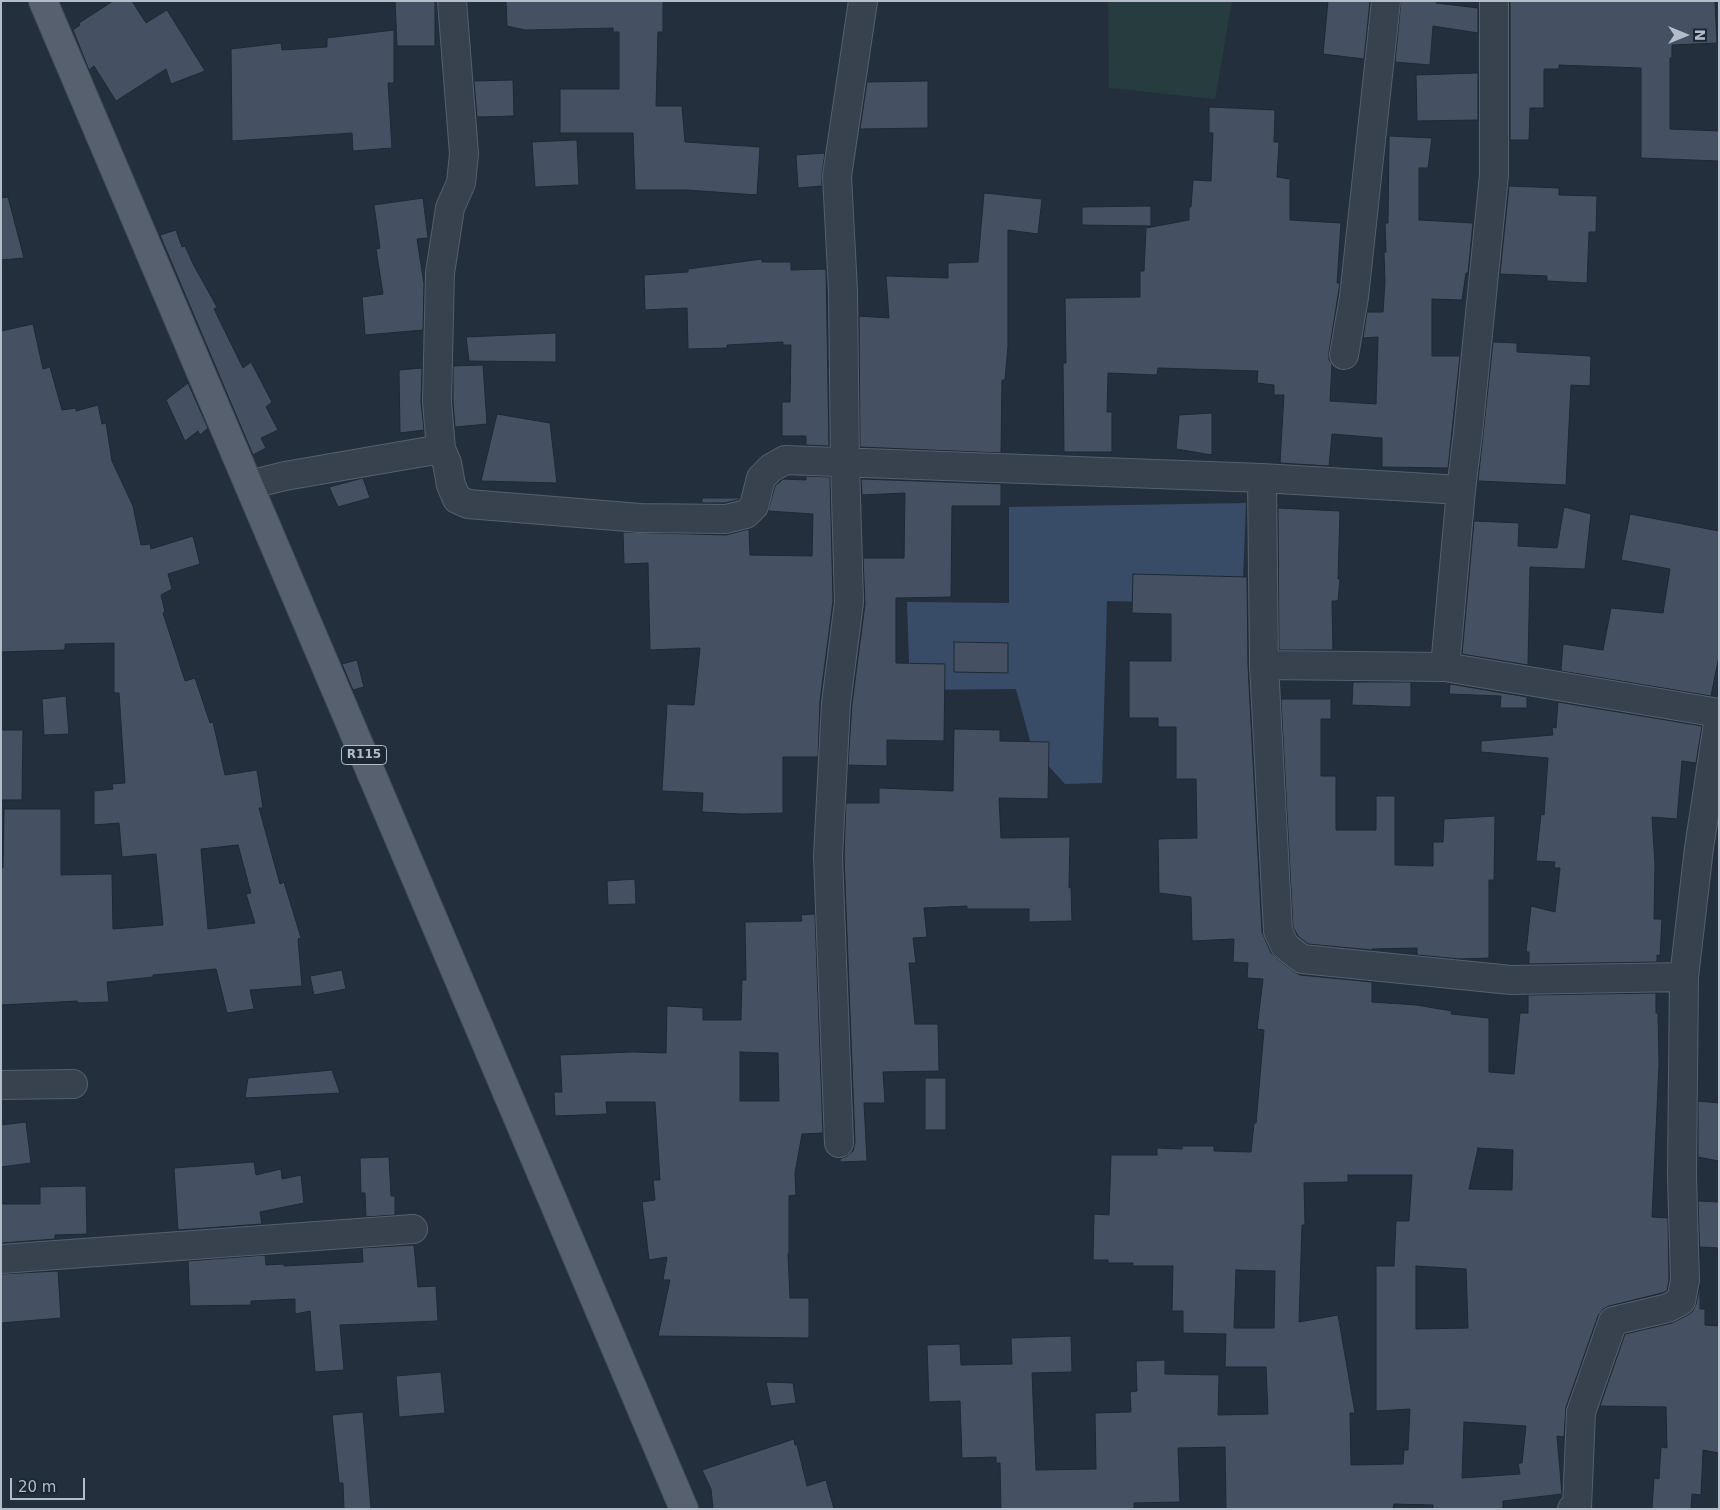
<!DOCTYPE html>
<html>
<head>
<meta charset="utf-8">
<style>
	body { margin:0 }
	#map { position:relative; width:1720px; height:1510px; overflow:hidden; background:#242f3e; font-family:"DejaVu Sans",sans-serif }
	canvas { display:block }
	.frame { position:absolute; inset:0; border:2px solid #b4bcc9; pointer-events:none }
	.north { position:absolute; left:1660px; top:10px; width:50px; height:50px; -webkit-text-stroke:4px #1d2633; paint-order:stroke; rotate:90deg; font-size:14px; font-weight:700; line-height:20px; text-align:center; color:#b4bcc9 }
	.north::after { content:''; display:block; margin:auto; width:18px; height:22px; background:#b4bcc9; clip-path:polygon(50% 0,100% 100%,50% 72%,0 100%) }
	.scale { position:absolute; left:10px; top:1478px; width:75px; height:22px; box-sizing:border-box; border:2px solid #b4bcc9; border-top:0; padding-left:6px; font-size:15px; line-height:18px; white-space:nowrap; color:#b4bcc9; -webkit-text-stroke:4px #1d2633; paint-order:stroke }
</style>
</head>
<body>
<div id="map">
<canvas width="1720" height="1510"></canvas>
<div class="frame"></div>
<div class="north">N</div>
<div class="scale">20 m</div>
</div>
<script>
const context = document.querySelector('canvas').getContext('2d');
context.lineJoin = 'round';
function fill(path, color) { context.fillStyle = color; context.fill(path, 'evenodd'); }
const poly = rows => new Path2D(rows.map(r => 'M' + r).join(''));
function stroke(path, color, width, dash) { context.strokeStyle = color; context.lineWidth = width; context.lineCap = dash ? 'butt' : 'round'; context.setLineDash(dash || []); context.stroke(path); }
function drawText(font, color, halo, rows, align = 'center') {
  context.font = font + ' "DejaVu Sans",sans-serif'; context.lineWidth = 5; context.setLineDash([]); context.textBaseline = 'middle'; context.strokeStyle = halo; context.fillStyle = color; for (const [text, x, y, turn = 0] of rows) {
    context.save(); context.translate(x, y); context.rotate((+turn || 0) * Math.PI / 180); context.textAlign = isNaN(turn) ? turn : align; if (halo) context.strokeText(text, 0, 0); context.fillText(text, 0, 0); context.restore();
  }
}
const green = poly([
	[1108,1,1232,1,1215,99,1109,88]
]);
const water = poly([
	[1246,503,1242,604,1107,601,1102,783,1065,784,1032,748,1016,689,910,690,907,602,1009,603,1009,507]
]);
const building = poly([
	[113,1,132,1,146,23,167,10,205,71,171,84,166,69,116,101,94,66,89,70,73,30,80,25,79,23,113,1],
	[395,1,435,1,435,46,397,46,395,1],
	[506,1,663,1,663,32,658,32,656,106,682,106,685,142,760,147,757,195,687,190,635,190,633,133,560,133,560,89,619,89,619,32,613,32,613,28,525,30,507,26,506,1],
	[1328,1,1370,1,1364,59,1323,54,1328,1],
	[1401,1,1436,1,1436,3,1478,8,1478,33,1433,26,1430,65,1395,62,1401,1],
	[1510,1,1715,1,1717,43,1672,45,1672,58,1670,58,1670,129,1719,131,1719,161,1641,158,1641,68,1559,65,1559,69,1544,69,1544,108,1530,108,1529,140,1510,140,1510,1],
	[394,30,394,83,388,83,392,148,353,151,352,133,232,141,231,49,281,43,282,50,327,47,327,38,394,30],
	[1478,73,1478,120,1417,121,1416,75,1478,73],
	[513,80,514,116,477,117,474,81,513,80],
	[928,81,928,128,860,129,867,82,928,81],
	[1209,107,1275,110,1274,142,1279,142,1277,177,1290,179,1290,220,1341,223,1337,283,1340,283,1329,352,1329,360,1332,364,1330,401,1376,404,1378,337,1363,338,1367,312,1383,312,1385,282,1384,252,1386,252,1385,223,1388,223,1389,136,1432,138,1428,168,1419,168,1419,220,1473,223,1468,273,1466,273,1462,300,1432,299,1432,356,1460,356,1448,468,1382,467,1382,438,1332,434,1329,466,1280,463,1284,395,1274,395,1274,385,1257,383,1258,371,1158,368,1157,375,1108,373,1107,412,1112,412,1112,452,1064,452,1063,363,1066,363,1065,298,1140,297,1140,271,1144,271,1146,228,1189,220,1189,207,1191,207,1193,180,1211,181,1213,133,1209,133,1209,107],
	[577,140,579,185,535,187,532,142,577,140],
	[825,153,822,174,822,186,798,188,796,155,825,153],
	[1509,186,1559,188,1559,195,1597,196,1596,232,1589,232,1587,283,1547,281,1547,276,1500,274,1509,186],
	[984,193,1042,199,1038,234,1008,230,1008,346,1005,380,1002,380,1001,453,860,447,859,316,889,318,886,276,948,278,948,263,978,262,984,193],
	[8,197,24,258,1,260,1,198,8,197],
	[423,198,428,238,417,239,424,284,423,330,365,335,362,297,383,294,376,249,380,248,374,205,423,198],
	[1151,206,1151,226,1082,225,1082,207,1151,206],
	[176,230,182,247,185,246,193,264,217,307,214,309,243,368,251,362,272,402,266,407,278,430,261,438,266,448,253,455,160,235,176,230],
	[762,259,762,262,791,262,791,270,826,269,829,446,806,445,806,436,782,436,782,402,790,402,791,345,783,345,783,342,727,345,727,348,688,349,687,308,645,310,644,275,688,272,688,269,762,259],
	[33,324,43,369,50,367,62,410,76,408,76,411,98,405,102,424,106,423,112,461,133,506,141,545,150,544,151,549,193,536,200,564,168,574,172,589,161,595,165,612,163,613,185,681,195,678,210,723,213,722,225,775,257,770,263,808,259,808,280,884,284,882,301,938,298,939,302,986,250,990,254,1009,227,1013,216,969,153,975,153,977,107,982,109,1002,78,1003,77,1001,1,1005,1,868,3,868,4,809,61,809,61,875,112,874,113,929,163,925,156,854,122,857,119,823,94,825,94,791,113,789,112,784,125,783,119,693,114,693,114,643,65,644,65,650,1,652,1,331,33,324],
	[238,845,251,893,246,894,255,923,208,929,201,849,238,845],
	[556,333,556,362,469,361,466,337,556,333],
	[1493,342,1517,343,1517,352,1591,356,1590,386,1571,385,1566,485,1478,481,1493,342],
	[483,365,487,424,455,427,453,402,453,366,483,365],
	[422,368,421,402,424,430,400,433,399,370,422,368],
	[188,383,208,428,200,435,198,431,185,441,166,400,188,383],
	[1212,413,1212,455,1176,449,1179,415,1212,413],
	[497,414,550,423,557,483,481,481,497,414],
	[806,476,830,477,833,601,820,701,818,757,783,757,783,813,742,814,702,812,703,793,662,791,667,704,694,705,700,648,650,650,648,563,624,564,623,532,726,535,749,529,750,555,812,556,813,514,768,511,775,486,781,481,783,479,806,480,806,476],
	[363,478,370,498,338,507,329,487,363,478],
	[861,479,1001,484,1001,506,952,506,951,597,896,598,896,663,945,664,944,741,887,740,887,766,848,765,852,704,865,604,863,558,904,558,905,493,862,495,861,479],
	[702,498,740,498,738,500,724,503,702,503,702,498],
	[1564,507,1591,514,1585,569,1530,567,1528,665,1462,654,1474,521,1519,523,1518,546,1557,548,1564,507],
	[1278,508,1340,511,1338,579,1340,579,1338,601,1332,601,1333,650,1279,650,1278,508],
	[1630,514,1719,531,1719,656,1711,696,1561,671,1563,644,1603,650,1611,608,1663,613,1670,569,1621,560,1630,514],
	[1133,574,1247,577,1248,666,1262,932,1271,953,1276,958,1293,971,1300,975,1372,982,1372,1002,1416,1005,1452,1011,1451,1014,1489,1018,1489,1072,1514,1074,1520,1013,1528,1013,1528,995,1656,993,1656,1013,1658,1013,1659,1065,1652,1217,1668,1218,1669,1279,1667,1291,1662,1293,1609,1306,1603,1309,1598,1316,1566,1407,1564,1437,1557,1436,1562,1494,1503,1501,1503,1509,1433,1509,1433,1505,1394,1504,1393,1509,1226,1509,1225,1447,1178,1448,1180,1502,1134,1503,1134,1509,1001,1509,1000,1463,996,1463,996,1457,962,1458,960,1401,929,1402,927,1345,960,1344,961,1365,1012,1364,1011,1338,1071,1336,1072,1372,1032,1373,1036,1470,1096,1469,1095,1413,1131,1412,1130,1392,1137,1391,1136,1361,1165,1360,1165,1374,1219,1375,1218,1415,1268,1414,1266,1367,1225,1367,1226,1334,1183,1333,1183,1311,1172,1311,1173,1266,1133,1266,1133,1263,1108,1263,1108,1260,1093,1260,1094,1214,1109,1215,1111,1155,1157,1155,1157,1148,1182,1149,1182,1146,1214,1146,1214,1151,1251,1152,1254,1123,1256,1123,1264,1030,1257,1029,1263,979,1247,978,1248,963,1233,962,1234,939,1192,941,1191,897,1159,893,1158,839,1197,838,1196,779,1176,779,1176,727,1158,727,1158,718,1129,718,1129,661,1171,661,1171,614,1132,613,1133,574],
	[1478,1148,1513,1150,1512,1190,1469,1189,1478,1148],
	[1348,1175,1412,1175,1409,1221,1396,1221,1394,1266,1376,1266,1376,1411,1410,1409,1408,1450,1404,1450,1403,1464,1351,1465,1350,1413,1355,1413,1338,1315,1299,1322,1302,1225,1305,1225,1304,1183,1348,1182,1348,1175],
	[1416,1266,1466,1269,1468,1328,1416,1329,1416,1266],
	[1236,1270,1275,1271,1274,1328,1234,1328,1236,1270],
	[1464,1422,1526,1426,1522,1463,1518,1463,1520,1474,1462,1478,1464,1422],
	[954,642,1008,643,1008,673,954,672,954,642],
	[357,660,364,687,353,690,342,664,357,660],
	[1353,682,1411,682,1411,707,1352,705,1353,682],
	[1450,684,1527,697,1527,708,1500,708,1501,696,1449,694,1450,684],
	[66,696,69,734,44,735,42,699,66,696],
	[1281,699,1331,699,1331,719,1321,719,1321,776,1336,776,1336,830,1376,830,1376,796,1395,796,1395,865,1433,866,1433,842,1443,842,1444,819,1495,816,1494,880,1489,880,1489,958,1460,959,1417,955,1417,948,1372,949,1372,950,1308,944,1298,936,1293,927,1281,699],
	[1558,702,1702,726,1696,763,1682,761,1677,819,1652,817,1655,864,1654,919,1662,919,1660,956,1657,955,1657,962,1529,964,1529,952,1526,952,1531,906,1555,912,1560,868,1554,868,1555,862,1536,861,1541,814,1544,815,1548,758,1481,752,1481,741,1553,735,1552,727,1556,728,1558,702],
	[954,729,1000,730,1000,741,1049,742,1048,799,999,798,1001,838,1070,837,1069,888,1071,887,1072,921,1029,922,1029,909,967,909,967,906,924,908,927,937,913,938,916,963,909,963,915,1024,938,1024,939,1071,883,1072,885,1103,864,1103,867,1161,840,1162,840,1159,847,1156,853,1151,855,1142,844,856,846,803,879,803,879,788,953,791,954,729],
	[1,730,23,730,22,800,1,800,1,730],
	[635,879,636,904,608,905,607,881,635,879],
	[815,914,823,1133,802,1134,795,1173,796,1195,789,1196,789,1253,788,1254,790,1298,809,1298,809,1338,658,1336,670,1280,663,1280,667,1257,649,1260,642,1202,655,1200,653,1180,660,1180,655,1102,606,1102,607,1114,555,1116,554,1092,562,1092,560,1055,633,1052,666,1053,667,1006,703,1008,703,1020,741,1020,742,980,746,980,745,922,802,921,801,915,815,914],
	[740,1052,778,1053,779,1101,740,1101,740,1052],
	[342,970,346,989,314,995,310,976,342,970],
	[332,1070,340,1093,245,1098,248,1078,332,1070],
	[925,1078,946,1078,946,1130,925,1130,925,1078],
	[1698,1101,1719,1103,1719,1161,1698,1157,1698,1101],
	[26,1122,31,1163,1,1167,1,1125,26,1122],
	[389,1157,391,1196,395,1196,395,1215,366,1217,365,1193,361,1193,360,1158,389,1157],
	[254,1162,256,1175,281,1169,282,1179,301,1175,304,1203,260,1212,262,1224,178,1230,174,1168,254,1162],
	[86,1186,87,1234,55,1235,55,1239,1,1243,1,1204,40,1204,40,1187,86,1186],
	[1698,1201,1719,1202,1719,1248,1700,1247,1700,1261,1698,1201],
	[414,1245,418,1287,436,1286,438,1321,340,1325,344,1370,315,1372,310,1311,295,1314,295,1299,251,1301,251,1305,190,1306,188,1261,265,1255,266,1265,284,1264,284,1266,363,1262,362,1248,414,1245],
	[58,1271,61,1318,1,1323,1,1274,58,1271],
	[1700,1286,1700,1309,1705,1309,1705,1325,1719,1326,1719,1453,1703,1450,1701,1495,1692,1494,1691,1509,1652,1509,1654,1478,1659,1479,1661,1447,1667,1448,1666,1407,1600,1406,1625,1334,1672,1323,1688,1315,1693,1311,1696,1304,1700,1286],
	[441,1372,445,1413,399,1417,396,1376,441,1372],
	[766,1382,793,1383,796,1403,771,1406,766,1382],
	[363,1412,371,1509,344,1509,343,1483,339,1483,332,1415,363,1412],
	[794,1439,795,1445,797,1445,807,1486,826,1480,834,1509,713,1509,711,1489,702,1470,794,1439]
]);
const minor = poly([
	[1344,355,1354,297,1386,1],
	[441,449,437,402,440,273,450,208,461,183,464,154,452,1],
	[1262,478,1264,665,1278,931,1285,946,1302,959,1511,980,1684,977],
	[249,485,285,476,441,449,447,463,451,485,457,499,468,504,640,518,726,519,746,514,754,506,761,478,771,468,785,460,1262,478,1461,490],
	[1264,665,1445,667,1719,713],
	[1445,667,1461,490,1468,433,1494,175,1494,1],
	[1,1085,73,1084],
	[839,1143,828,856,836,703,849,602,845,463,843,291,837,176,863,1],
	[1,1259,413,1229],
	[1572,1509,1577,1508,1581,1412,1613,1321,1668,1308,1681,1301,1685,1280,1682,1176,1684,977,1699,848,1719,717]
]);
const major = poly([
	[43,1,684,1509]
]);
const shields = [
	[364,755,45]
];
const shieldNames = [
	["R115",364,755]
];
fill(green, '#263c3f');
fill(water, '#394c67');
fill(building, '#455162');
stroke(building, '#1f2835', 1);
stroke(minor, '#565f6c', 30);
stroke(major, '#414a57', 30);
stroke(minor, '#38414e', 28);
stroke(major, '#56606e', 28);
for (const [x, y, w] of shields) { const box = new Path2D(); box.roundRect(x - w / 2, y - 9.5, w, 19, 4); context.fillStyle = '#1d2633'; context.fill(box); stroke(box, '#b4bcc9', 1); }
drawText('bold 12px', '#b4bcc9', null, shieldNames);
</script>
</body>
</html>
